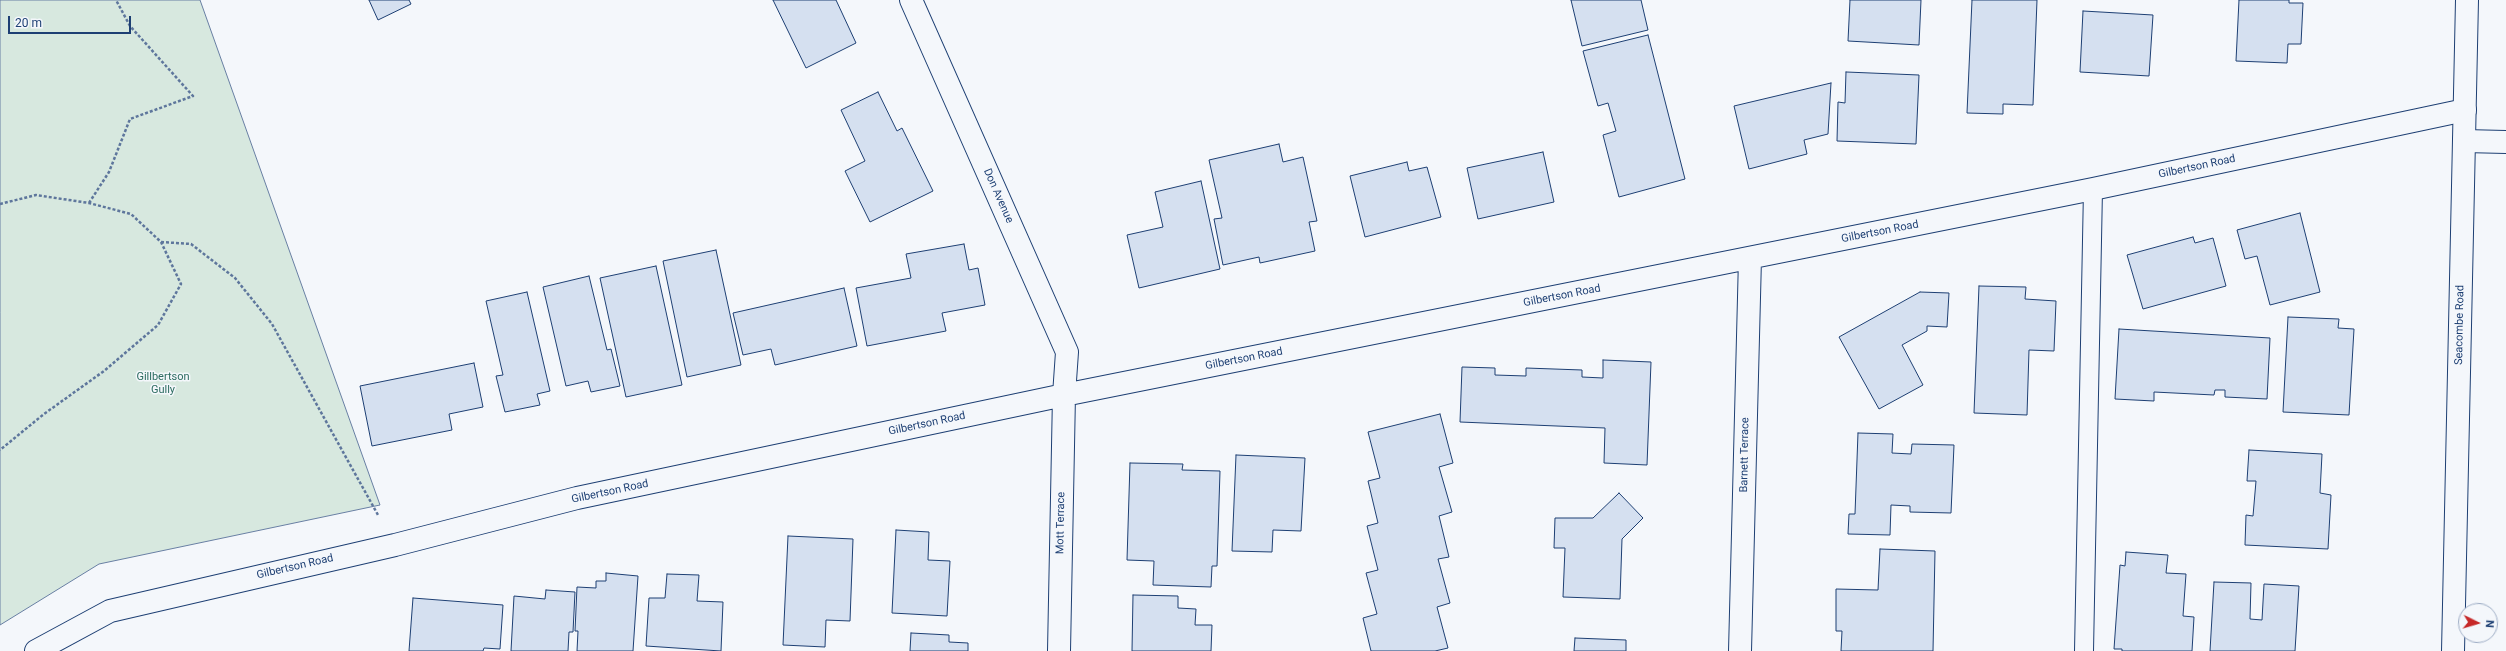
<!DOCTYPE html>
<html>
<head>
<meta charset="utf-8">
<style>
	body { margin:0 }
	#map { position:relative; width:2506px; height:651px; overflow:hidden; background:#f4f7fb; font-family:Roboto,sans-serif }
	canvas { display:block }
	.north { position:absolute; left:2458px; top:603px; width:40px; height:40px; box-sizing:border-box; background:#f4f7fb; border:1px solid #9eadc5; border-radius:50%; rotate:95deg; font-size:11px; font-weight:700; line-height:16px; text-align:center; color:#1d3f73 }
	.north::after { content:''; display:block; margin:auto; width:14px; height:18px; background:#c62828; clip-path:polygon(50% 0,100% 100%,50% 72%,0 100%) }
	.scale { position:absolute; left:8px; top:16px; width:123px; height:18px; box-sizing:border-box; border:2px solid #1d3f73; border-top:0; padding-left:5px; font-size:12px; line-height:14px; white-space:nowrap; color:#1d3f73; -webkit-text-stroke:3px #f4f7fb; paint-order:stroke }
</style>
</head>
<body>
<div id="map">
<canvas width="2506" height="651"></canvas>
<div class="north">N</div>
<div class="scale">20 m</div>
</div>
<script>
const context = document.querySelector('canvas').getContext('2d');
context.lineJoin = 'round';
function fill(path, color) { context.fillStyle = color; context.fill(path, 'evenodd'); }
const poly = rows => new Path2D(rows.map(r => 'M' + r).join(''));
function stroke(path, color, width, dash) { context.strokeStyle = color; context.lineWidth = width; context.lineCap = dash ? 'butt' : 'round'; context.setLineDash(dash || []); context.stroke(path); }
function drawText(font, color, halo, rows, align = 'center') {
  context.font = font + ' Roboto,sans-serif'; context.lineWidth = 3; context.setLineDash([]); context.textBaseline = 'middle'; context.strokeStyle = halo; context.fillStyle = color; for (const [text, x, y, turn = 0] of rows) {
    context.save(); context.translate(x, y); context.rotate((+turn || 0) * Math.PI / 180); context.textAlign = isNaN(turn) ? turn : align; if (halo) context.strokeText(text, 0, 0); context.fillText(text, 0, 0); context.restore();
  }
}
const green = poly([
	[0,0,200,0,380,505,99,564,0,625,0,0]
]);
const building = poly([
	[369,0,409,0,411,4,378,20,369,0],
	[773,0,836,0,856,43,806,68,773,0],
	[1571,0,1641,0,1648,30,1582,46,1571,0],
	[1850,0,1921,0,1919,45,1848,41,1850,0],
	[1972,0,2037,0,2033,105,2003,104,2003,114,1967,113,1972,0],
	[2239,0,2289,0,2289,3,2303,3,2301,44,2288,44,2287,63,2236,61,2239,0],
	[2083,11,2153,15,2149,76,2080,72,2083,11],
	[1648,35,1685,179,1619,197,1603,135,1616,131,1608,103,1598,106,1583,51,1648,35],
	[1846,72,1919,75,1916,144,1837,141,1838,102,1845,103,1846,72],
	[1831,83,1828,134,1804,140,1807,154,1749,169,1734,106,1831,83],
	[878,92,897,131,902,128,933,191,870,222,845,171,865,161,841,110,878,92],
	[1279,144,1283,162,1303,157,1317,221,1309,222,1315,251,1260,263,1259,257,1223,265,1214,219,1222,218,1209,160,1279,144],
	[1543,152,1554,202,1478,219,1467,168,1543,152],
	[1407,162,1409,171,1427,167,1441,217,1365,237,1350,176,1407,162],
	[1201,181,1220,269,1139,288,1127,235,1163,227,1155,192,1201,181],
	[2300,213,2320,292,2270,305,2257,256,2245,259,2237,230,2300,213],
	[2193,237,2195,243,2213,238,2226,286,2143,309,2127,255,2193,237],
	[964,244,969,270,978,268,985,305,942,313,946,331,867,346,856,288,911,278,906,254,964,244],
	[716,250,741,365,687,377,663,261,716,250],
	[656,266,682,385,626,397,600,278,656,266],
	[589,276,607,350,611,349,620,386,591,392,588,381,566,386,543,287,589,276],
	[1979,286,2026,287,2025,299,2056,301,2054,351,2029,350,2027,415,1974,413,1979,286],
	[844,288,857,346,775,365,771,349,743,355,733,313,844,288],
	[527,292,550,391,537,394,540,405,505,412,496,376,503,375,486,301,527,292],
	[1920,292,1949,293,1947,327,1927,326,1927,331,1902,345,1923,385,1879,409,1839,337,1920,292],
	[2288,317,2339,319,2338,328,2354,329,2349,415,2283,412,2288,317],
	[2119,329,2270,338,2267,399,2225,397,2225,390,2215,390,2214,395,2154,392,2154,401,2115,399,2119,329],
	[1603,360,1651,362,1647,465,1604,463,1605,428,1460,422,1462,367,1495,368,1495,375,1526,376,1526,368,1582,370,1582,377,1603,378,1603,360],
	[474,363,483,407,449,414,452,430,372,446,360,386,474,363],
	[1440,414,1453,463,1439,467,1452,512,1439,516,1449,557,1438,559,1450,603,1437,607,1448,648,1435,651,1371,651,1363,618,1377,614,1366,573,1378,570,1367,526,1378,523,1368,481,1380,478,1368,432,1440,414],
	[1858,433,1893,434,1892,453,1911,454,1912,444,1954,445,1951,513,1910,512,1910,506,1891,505,1890,535,1848,534,1849,514,1855,514,1858,433],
	[2249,450,2322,454,2320,493,2331,495,2328,549,2245,545,2246,515,2253,516,2256,481,2247,481,2249,450],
	[1236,455,1305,458,1301,531,1273,530,1272,552,1232,551,1236,455],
	[1130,463,1183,464,1182,470,1220,471,1217,566,1212,566,1211,587,1153,585,1154,561,1127,560,1130,463],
	[1619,493,1643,518,1622,539,1620,599,1563,597,1565,548,1554,548,1555,518,1593,518,1619,493],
	[896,530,929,532,928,560,950,561,947,616,892,613,896,530],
	[788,536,853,539,850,621,826,620,825,647,783,645,788,536],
	[1880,549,1935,551,1933,651,1841,651,1842,631,1836,631,1836,589,1878,590,1880,549],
	[2126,552,2168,555,2166,573,2186,574,2183,616,2194,617,2192,651,2122,651,2122,649,2114,649,2120,565,2125,566,2126,552],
	[606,573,638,576,633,651,577,651,578,631,575,631,577,587,596,588,596,581,606,581,606,573],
	[667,574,699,575,697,601,723,602,721,651,646,646,649,598,665,598,667,574],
	[2214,582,2251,583,2250,619,2262,620,2264,584,2299,586,2295,651,2210,651,2214,582],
	[546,590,575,592,573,632,569,632,568,651,511,651,514,596,545,599,546,590],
	[1133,595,1178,596,1178,608,1196,609,1195,625,1212,625,1211,651,1132,651,1133,595],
	[413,598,503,605,500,649,484,648,483,651,409,651,413,598],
	[911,633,949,635,949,642,968,643,968,651,910,651,911,633],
	[1575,638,1626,640,1626,651,1574,651,1575,638]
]);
const path = poly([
	[89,203,109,172,130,119,193,96,130,26,116,0],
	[0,204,36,195,89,203,131,214,161,242,181,284,158,325,104,371,44,414,0,450],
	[161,242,191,244,235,278,272,324,378,515]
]);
const lane = poly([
	[2084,651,2093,189]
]);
const street = poly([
	[911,0,1067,352,1064,395,1059,651],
	[2464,141,2506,142],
	[36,651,110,611,395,545,577,498,1064,395,2093,189,2465,110],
	[1740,651,1750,258]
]);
const secondary = poly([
	[2453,651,2467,0]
]);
const streetNames = [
	["Gilbertson Road",2197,167,-12],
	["Don Avenue",998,196,66],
	["Gilbertson Road",1880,232,-11],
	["Gilbertson Road",1562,296,-11],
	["Seacombe Road",2460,325,-89],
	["Gilbertson Road",1244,359,-11],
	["Gilbertson Road",927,424,-12],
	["Barnett Terrace",1745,455,-89],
	["Gilbertson Road",610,492,-12],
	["Mott Terrace",1061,523,-89],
	["Gilbertson Road",295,567,-13]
];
const parkNames = [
	["Gillbertson",163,377],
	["Gully",163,390]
];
fill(green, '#d7e8df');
stroke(green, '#687fa3', 1);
fill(building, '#d5e0f0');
stroke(building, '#1d3f73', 1);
stroke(lane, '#1d3f73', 20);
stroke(street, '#1d3f73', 24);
stroke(secondary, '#1d3f73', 24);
stroke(path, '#5e769c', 2.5, [3, 2]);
stroke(lane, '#f4f7fb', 18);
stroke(street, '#f4f7fb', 22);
stroke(secondary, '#f4f7fb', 22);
drawText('11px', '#1d3f73', '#f4f7fb', streetNames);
drawText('11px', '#2c6c60', '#f4f7fb', parkNames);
</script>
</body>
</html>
